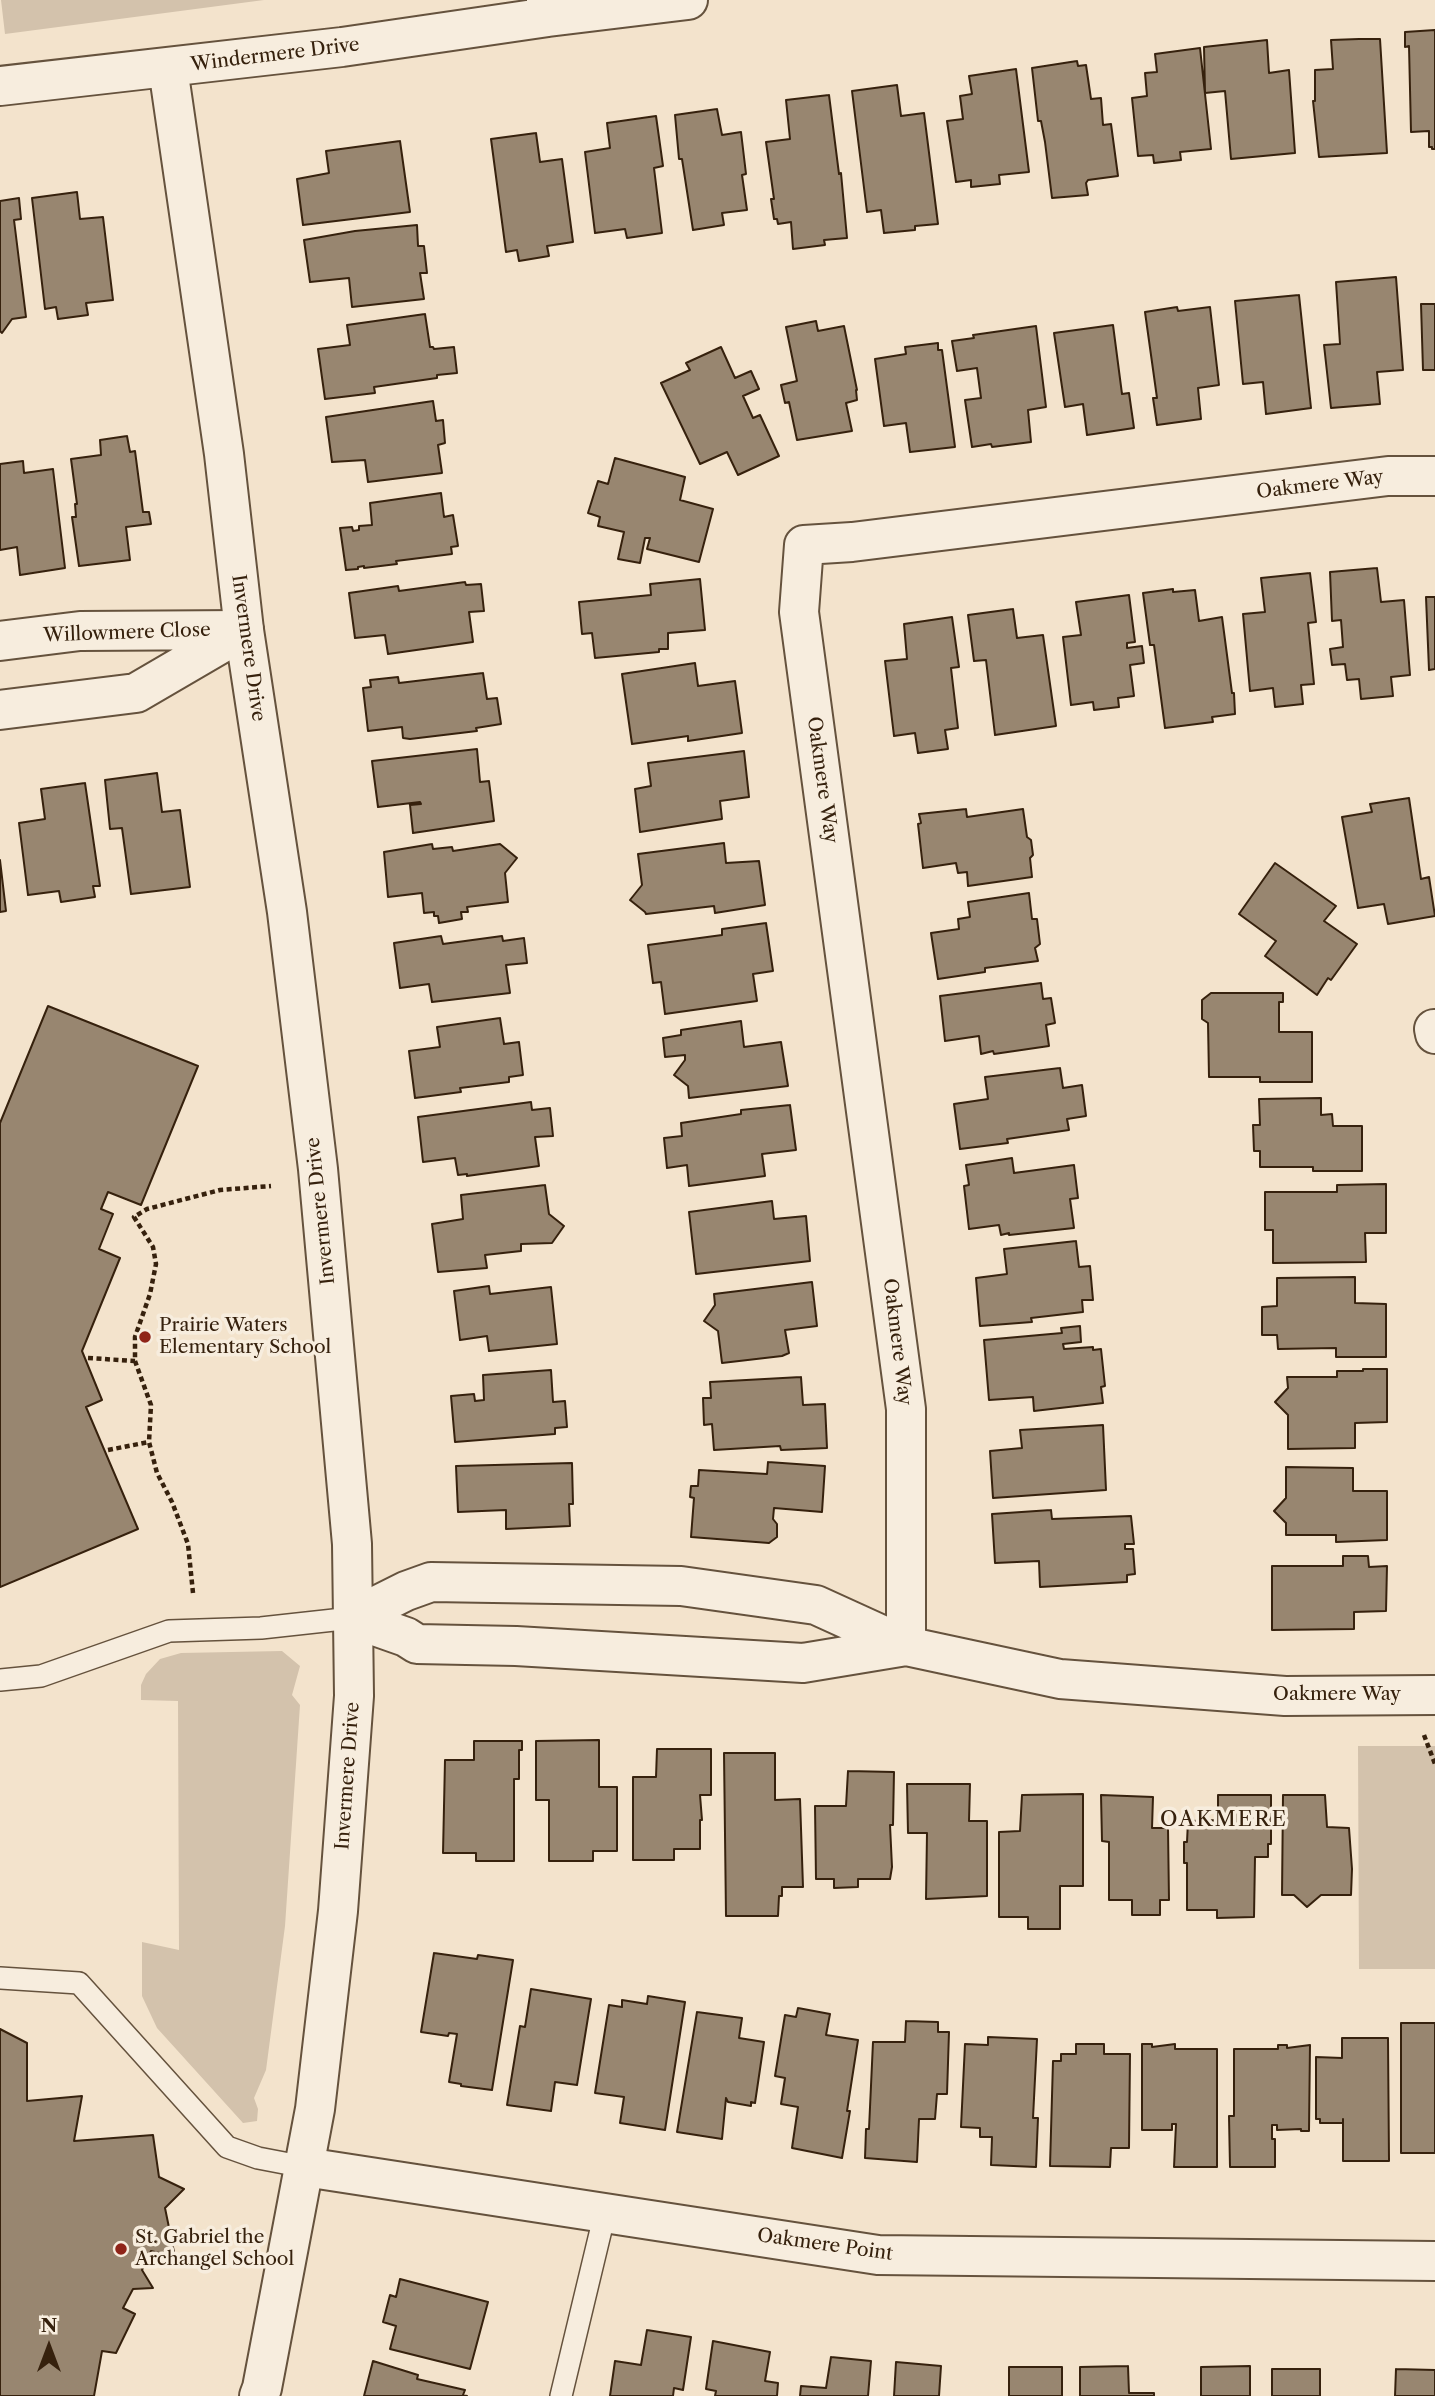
<!DOCTYPE html>
<html>
<head>
<meta charset="utf-8">
<style>
	body { margin:0 }
	#map { position:relative; width:1435px; height:2396px; overflow:hidden; background:#f3e3cc; font-family:"Libre Caslon Text",serif }
	canvas { display:block }
	.north { position:absolute; left:14px; top:2312px; width:70px; height:70px; -webkit-text-stroke:5px #f7edde; paint-order:stroke; rotate:0deg; font-size:19px; font-weight:700; line-height:28px; text-align:center; color:#36210d }
	.north::after { content:''; display:block; margin:auto; width:24px; height:32px; background:#36210d; clip-path:polygon(50% 0,100% 100%,50% 72%,0 100%) }
</style>
</head>
<body>
<div id="map">
<canvas width="1435" height="2396"></canvas>
<div class="north">N</div>
</div>
<script>
const context = document.querySelector('canvas').getContext('2d');
context.lineJoin = 'round';
function fill(path, color) { context.fillStyle = color; context.fill(path, 'evenodd'); }
const poly = rows => new Path2D(rows.map(r => 'M' + r).join(''));
function stroke(path, color, width, dash) { context.strokeStyle = color; context.lineWidth = width; context.lineCap = dash ? 'butt' : 'round'; context.setLineDash(dash || []); context.stroke(path); }
function drawText(font, color, halo, rows, align = 'center') {
  context.font = font + ' "Libre Caslon Text",serif'; context.lineWidth = 7; context.setLineDash([]); context.textBaseline = 'middle'; context.strokeStyle = halo; context.fillStyle = color; for (const [text, x, y, turn = 0] of rows) {
    context.save(); context.translate(x, y); context.rotate((+turn || 0) * Math.PI / 180); context.textAlign = isNaN(turn) ? turn : align; if (halo) context.strokeText(text, 0, 0); context.fillText(text, 0, 0); context.restore();
  }
}
const green = poly([
	[1,0,264,0,5,34],
	[282,1651,300,1666,292,1695,300,1705,285,1926,266,2070,254,2098,258,2109,257,2121,243,2123,157,2028,142,1996,142,1942,179,1950,178,1701,141,1700,141,1685,146,1674,160,1659,181,1653],
	[1358,1746,1435,1746,1435,1969,1359,1969]
]);
const building = poly([
	[1435,30,1435,149,1432,149,1432,147,1429,147,1429,131,1411,132,1409,46,1405,47,1405,32,1435,30],
	[1359,39,1380,39,1387,153,1319,157,1313,101,1315,101,1315,70,1333,69,1331,40,1359,39],
	[1267,40,1269,73,1289,70,1295,153,1231,159,1225,91,1205,93,1204,47,1267,40],
	[1200,48,1211,149,1180,152,1181,160,1154,163,1153,155,1138,156,1132,98,1147,96,1145,73,1157,72,1155,54,1200,48],
	[1077,61,1078,66,1086,65,1091,99,1101,98,1103,125,1111,124,1118,176,1088,180,1086,183,1088,195,1052,198,1045,142,1041,121,1038,121,1032,68,1077,61],
	[1016,69,1029,172,999,175,1000,184,971,187,971,180,956,182,947,121,963,119,960,96,972,94,969,76,1016,69],
	[897,85,901,116,924,113,938,224,915,226,915,230,884,233,881,210,867,212,852,91,897,85],
	[829,95,839,174,841,173,847,238,824,240,825,245,793,249,791,222,778,224,777,219,774,219,771,199,774,199,766,142,790,139,786,100,829,95],
	[717,109,722,135,741,132,746,174,742,175,747,210,722,213,724,225,693,230,682,159,679,159,675,115,717,109],
	[656,116,663,166,654,168,662,233,627,238,625,229,595,233,585,152,610,148,607,123,656,116],
	[536,133,540,162,562,159,573,242,547,246,549,256,519,261,517,250,506,252,491,139,536,133],
	[400,141,410,212,303,225,297,179,329,173,326,151,400,141],
	[77,192,80,219,103,217,113,300,86,303,88,315,58,319,56,307,45,309,32,198,77,192],
	[19,198,21,219,14,220,26,317,12,319,2,333,0,331,0,201,19,198],
	[417,225,418,246,424,246,427,273,420,273,424,299,352,307,349,278,310,282,304,240,355,231,417,225],
	[1396,277,1403,370,1377,372,1380,404,1331,408,1324,345,1340,344,1336,282,1396,277],
	[1299,295,1311,408,1266,414,1263,382,1243,384,1235,301,1299,295],
	[1421,304,1435,304,1435,370,1423,370,1421,304],
	[1177,307,1178,311,1210,307,1219,385,1198,388,1201,419,1157,425,1153,398,1157,398,1145,312,1177,307],
	[425,314,430,347,433,347,434,349,454,347,457,373,437,375,437,378,374,387,375,393,325,399,318,349,350,345,347,325,425,314],
	[816,321,818,331,844,326,857,390,856,390,857,400,846,403,852,431,797,440,789,402,785,403,781,385,797,381,786,327,816,321],
	[1113,325,1122,394,1129,393,1134,428,1087,435,1083,404,1065,407,1054,333,1113,325],
	[1036,326,1046,407,1028,410,1031,442,992,447,991,444,972,447,965,400,981,398,977,368,957,371,952,341,974,338,973,335,1036,326],
	[938,343,938,350,942,350,955,447,910,452,906,423,884,426,875,359,906,354,905,347,938,343],
	[721,347,735,378,751,371,759,389,743,396,753,418,760,415,779,456,738,475,727,452,700,464,661,383,690,370,686,363,721,347],
	[433,401,436,421,443,420,445,443,438,445,442,473,368,482,365,460,332,462,326,417,433,401],
	[127,436,130,452,135,451,143,512,149,512,151,524,126,527,130,560,79,566,72,517,76,517,75,504,77,504,71,459,101,455,100,440,127,436],
	[615,458,685,477,680,500,713,509,699,562,647,549,650,538,645,538,640,563,618,559,624,532,598,526,600,517,588,513,598,481,608,484,615,458],
	[23,461,24,473,53,469,65,568,20,575,17,547,0,550,0,464,23,461],
	[441,493,444,517,453,515,458,546,451,547,452,554,396,561,397,564,364,568,364,566,358,567,358,569,346,570,340,528,352,527,353,531,359,530,359,526,372,525,370,503,441,493],
	[1377,568,1381,602,1404,600,1410,675,1391,677,1393,696,1361,699,1359,679,1347,680,1345,664,1332,665,1330,649,1343,647,1341,620,1332,621,1330,572,1377,568],
	[1310,573,1316,622,1308,623,1314,684,1301,685,1303,704,1275,707,1273,688,1250,691,1243,614,1265,612,1261,578,1310,573],
	[700,579,705,630,668,633,668,649,659,649,659,652,595,658,592,633,582,634,579,602,651,595,650,584,700,579],
	[465,582,466,585,481,584,484,611,469,612,473,642,388,654,385,635,355,638,349,593,398,586,399,591,465,582],
	[1173,589,1173,592,1195,590,1199,621,1222,617,1232,693,1234,693,1235,714,1212,717,1213,722,1165,728,1154,645,1150,645,1143,593,1173,589],
	[1129,595,1135,642,1127,643,1127,648,1142,646,1144,663,1130,665,1134,696,1118,698,1119,707,1094,710,1093,702,1071,705,1063,637,1081,635,1076,602,1129,595],
	[1426,597,1435,597,1435,669,1429,670,1426,597],
	[1013,609,1017,638,1043,635,1056,726,995,735,986,660,974,661,968,615,1013,609],
	[952,617,959,667,951,668,958,728,945,730,948,749,918,753,915,733,894,736,885,661,907,659,904,624,952,617],
	[695,663,698,686,735,681,742,733,688,741,688,736,632,744,622,674,695,663],
	[483,673,487,699,497,698,501,724,476,728,477,731,410,739,403,738,402,727,368,731,363,688,371,687,370,680,398,677,399,683,483,673],
	[477,749,480,782,489,781,494,821,413,833,410,805,421,804,420,802,378,807,372,761,477,749],
	[744,751,749,797,720,801,722,819,640,832,635,789,651,786,648,763,744,751],
	[157,773,162,812,180,810,190,887,131,894,122,828,110,829,105,780,157,773],
	[85,783,100,886,93,886,95,897,61,902,59,891,28,895,19,823,45,819,41,789,85,783],
	[1409,798,1421,879,1429,877,1435,916,1388,924,1384,904,1358,908,1342,817,1372,812,1370,804,1409,798],
	[966,809,967,817,1023,809,1027,837,1031,840,1033,855,1030,858,1032,877,968,886,967,872,958,873,956,863,923,868,918,824,921,823,919,814,966,809],
	[724,843,726,863,759,861,765,905,715,913,714,906,646,914,645,912,630,900,642,885,638,854,724,843],
	[432,844,433,849,452,847,453,851,500,844,517,858,505,873,508,902,467,907,468,912,461,912,462,919,439,923,438,916,434,916,434,912,424,913,422,893,388,897,384,852,432,844],
	[0,860,6,911,0,912,0,860],
	[1275,863,1336,906,1324,921,1357,944,1331,980,1328,978,1317,995,1265,956,1276,941,1239,914,1275,863],
	[1029,893,1032,919,1037,919,1040,944,1035,948,1038,961,985,968,985,972,938,979,931,933,959,929,958,919,970,917,968,902,1029,893],
	[766,923,773,971,753,974,757,1001,665,1014,661,982,653,983,648,945,722,935,722,929,766,923],
	[441,936,443,944,502,936,503,941,524,938,527,963,506,965,510,993,432,1002,429,984,400,988,394,943,441,936],
	[1041,983,1043,999,1051,998,1055,1023,1046,1025,1049,1046,994,1054,993,1051,981,1054,979,1036,945,1041,940,996,1041,983],
	[1211,993,1283,993,1283,1002,1279,1002,1279,1032,1312,1032,1312,1082,1260,1082,1260,1077,1209,1077,1208,1023,1202,1019,1202,1000,1211,993],
	[48,1006,198,1066,141,1205,108,1192,101,1209,113,1214,99,1249,120,1258,82,1351,102,1400,86,1407,138,1529,0,1587,0,1123,48,1006],
	[500,1018,504,1044,519,1042,523,1075,509,1077,509,1082,460,1088,461,1092,415,1098,409,1051,440,1047,437,1027,500,1018],
	[741,1021,744,1047,781,1042,788,1086,689,1098,688,1086,674,1075,685,1060,685,1055,665,1057,663,1038,681,1035,681,1030,741,1021],
	[1060,1068,1063,1088,1082,1085,1086,1116,1067,1119,1069,1130,1007,1139,1008,1143,960,1149,954,1104,988,1099,985,1077,1060,1068],
	[1321,1098,1321,1115,1332,1114,1333,1126,1362,1126,1362,1171,1313,1171,1313,1167,1260,1167,1260,1151,1254,1151,1253,1125,1260,1125,1259,1099,1321,1098],
	[531,1102,532,1110,550,1108,553,1136,535,1137,539,1166,467,1176,467,1174,458,1175,455,1158,423,1162,418,1117,531,1102],
	[790,1105,796,1150,762,1154,765,1176,689,1186,687,1165,667,1168,664,1138,682,1136,681,1123,741,1114,741,1110,790,1105],
	[1012,1158,1014,1173,1074,1165,1078,1198,1070,1199,1074,1228,1009,1235,1009,1233,1001,1235,999,1225,969,1229,964,1186,969,1185,966,1165,1012,1158],
	[1386,1184,1386,1233,1365,1233,1366,1262,1273,1263,1273,1230,1265,1230,1265,1192,1337,1192,1337,1185,1386,1184],
	[545,1185,549,1214,564,1226,552,1243,521,1244,521,1251,485,1255,487,1268,438,1272,432,1224,463,1219,461,1195,545,1185],
	[772,1201,774,1219,806,1216,810,1261,696,1274,689,1212,772,1201],
	[1076,1241,1079,1267,1090,1266,1093,1300,1082,1300,1083,1312,1031,1318,1032,1322,980,1326,976,1278,1007,1274,1004,1249,1076,1241],
	[1355,1277,1355,1303,1386,1304,1386,1357,1336,1357,1336,1348,1278,1349,1277,1335,1262,1335,1262,1307,1277,1306,1277,1278,1355,1277],
	[812,1282,817,1326,785,1330,789,1353,782,1356,722,1363,718,1331,704,1321,715,1305,714,1294,812,1282],
	[489,1286,490,1294,551,1287,557,1344,489,1351,487,1336,460,1340,454,1291,489,1286],
	[1080,1326,1081,1342,1063,1344,1064,1349,1093,1347,1093,1350,1101,1349,1105,1386,1101,1387,1103,1403,1034,1411,1033,1397,989,1400,984,1340,1062,1333,1061,1328,1080,1326],
	[1363,1369,1387,1369,1387,1422,1355,1423,1355,1448,1288,1449,1288,1415,1275,1402,1288,1388,1287,1377,1337,1377,1337,1371,1363,1371,1363,1369],
	[551,1370,553,1402,565,1401,567,1427,555,1428,555,1434,455,1442,451,1396,474,1394,475,1401,484,1400,483,1375,551,1370],
	[801,1377,803,1405,825,1404,827,1448,781,1450,780,1446,714,1450,712,1424,704,1425,703,1398,711,1398,710,1382,801,1377],
	[1103,1425,1106,1490,993,1498,990,1451,1022,1448,1020,1430,1103,1425],
	[768,1462,825,1466,822,1512,774,1508,773,1519,777,1524,777,1537,769,1543,691,1537,694,1498,690,1497,691,1486,698,1486,699,1470,767,1474,768,1462],
	[572,1463,573,1504,569,1504,570,1526,506,1529,506,1510,458,1512,456,1466,572,1463],
	[1286,1467,1353,1468,1353,1491,1387,1491,1387,1540,1336,1542,1336,1535,1286,1535,1286,1523,1274,1511,1286,1498,1286,1467],
	[1051,1510,1052,1519,1131,1516,1134,1544,1125,1544,1125,1549,1133,1549,1135,1574,1127,1575,1127,1582,1040,1587,1039,1561,995,1563,992,1514,1051,1510],
	[1343,1556,1368,1556,1369,1567,1387,1566,1386,1611,1354,1612,1354,1629,1272,1630,1272,1566,1343,1566,1343,1556],
	[599,1740,599,1787,617,1787,617,1851,593,1851,593,1861,549,1861,549,1800,536,1800,536,1741,599,1740],
	[474,1741,522,1741,522,1750,519,1750,519,1779,514,1779,514,1861,476,1861,476,1853,443,1853,445,1760,474,1760,474,1741],
	[657,1749,711,1749,711,1795,700,1795,702,1820,700,1820,700,1849,674,1849,674,1860,633,1860,633,1777,656,1777,657,1749],
	[724,1753,775,1753,775,1800,800,1799,803,1887,782,1887,782,1896,779,1896,778,1916,726,1916,724,1753],
	[848,1771,894,1772,893,1825,890,1825,892,1867,890,1879,858,1879,858,1887,834,1888,834,1879,816,1879,815,1806,846,1806,848,1771],
	[907,1784,970,1784,969,1821,987,1821,987,1896,926,1899,927,1833,908,1833,907,1784],
	[1083,1794,1083,1886,1060,1886,1060,1929,1028,1929,1028,1917,999,1917,999,1832,1020,1831,1022,1795,1083,1794],
	[1101,1795,1153,1797,1152,1828,1168,1828,1169,1900,1160,1900,1160,1915,1132,1915,1132,1900,1109,1900,1109,1842,1102,1841,1101,1795],
	[1218,1795,1271,1795,1271,1844,1268,1844,1268,1857,1255,1857,1254,1917,1217,1918,1217,1910,1187,1910,1187,1863,1184,1863,1184,1842,1187,1842,1188,1821,1218,1820,1218,1795],
	[1283,1795,1325,1795,1327,1827,1349,1828,1352,1869,1351,1895,1321,1895,1307,1907,1294,1895,1282,1895,1283,1795],
	[434,1953,477,1959,478,1955,513,1960,492,2090,461,2086,461,2084,449,2082,457,2034,449,2033,448,2036,421,2032,434,1953],
	[531,1989,591,1999,577,2085,555,2082,551,2111,507,2105,520,2026,525,2027,531,1989],
	[648,1996,685,2002,665,2130,620,2123,624,2097,595,2093,609,2005,622,2007,622,2000,647,2004,648,1996],
	[798,2008,830,2014,826,2035,858,2040,847,2111,850,2111,842,2158,792,2148,798,2107,781,2104,785,2078,775,2076,785,2015,796,2017,798,2008],
	[697,2012,742,2018,739,2038,764,2042,755,2103,751,2102,751,2106,728,2102,726,2098,722,2139,677,2132,697,2012],
	[906,2021,938,2022,938,2032,949,2032,947,2094,937,2094,935,2119,919,2119,917,2162,865,2158,866,2129,869,2129,873,2042,905,2042,906,2021],
	[1401,2023,1435,2023,1435,2153,1401,2153,1401,2023],
	[0,2029,27,2043,27,2101,82,2096,74,2141,153,2135,159,2177,184,2189,165,2208,175,2257,151,2251,142,2270,153,2288,133,2289,123,2308,135,2314,116,2353,102,2351,94,2396,0,2396,0,2029],
	[988,2037,1037,2039,1033,2118,1038,2118,1036,2167,991,2165,992,2137,980,2137,980,2128,961,2127,965,2044,988,2045,988,2037],
	[1342,2038,1388,2038,1389,2161,1343,2161,1343,2119,1343,2123,1320,2123,1320,2119,1316,2119,1316,2057,1342,2058,1342,2038],
	[1076,2044,1104,2044,1104,2054,1130,2054,1129,2148,1111,2148,1110,2167,1050,2166,1053,2061,1061,2061,1061,2054,1076,2054,1076,2044],
	[1142,2044,1152,2044,1152,2047,1175,2044,1175,2049,1217,2049,1217,2167,1174,2167,1176,2124,1172,2124,1172,2130,1142,2130,1142,2044],
	[1278,2045,1287,2045,1287,2048,1310,2045,1309,2131,1301,2131,1301,2129,1277,2130,1277,2125,1272,2125,1272,2139,1275,2139,1275,2167,1230,2167,1229,2116,1234,2116,1234,2049,1278,2049,1278,2045],
	[400,2279,488,2302,470,2369,390,2349,396,2326,383,2322,390,2295,396,2297,400,2279],
	[647,2330,691,2337,683,2390,674,2388,673,2396,610,2396,615,2361,641,2365,647,2330],
	[713,2341,770,2352,765,2381,778,2383,777,2396,715,2396,716,2391,706,2389,713,2341],
	[831,2357,871,2361,868,2396,800,2396,801,2386,826,2388,831,2357],
	[373,2361,418,2375,417,2379,465,2390,463,2395,467,2396,364,2396,373,2361],
	[896,2362,941,2366,939,2396,894,2396,896,2362],
	[1128,2366,1129,2393,1154,2393,1154,2396,1080,2396,1080,2367,1128,2366],
	[1250,2366,1250,2396,1201,2396,1201,2367,1250,2366],
	[1009,2367,1062,2367,1062,2396,1009,2396,1009,2367],
	[1272,2369,1320,2369,1320,2396,1272,2396,1272,2369],
	[1396,2369,1435,2370,1435,2396,1395,2396,1396,2369]
]);
const path = poly([
	[88,1358,135,1361],
	[108,1450,149,1442],
	[193,1593,188,1544,172,1502,157,1473,149,1442,151,1405,135,1361,135,1337,150,1294,156,1264,153,1247,134,1217,147,1209,220,1190,271,1186],
	[1424,1735,1435,1764]
]);
const service = poly([
	[0,1680,41,1676,169,1631,261,1628,352,1618],
	[0,1978,79,1983,227,2147,258,2158,305,2167],
	[561,2396,605,2213]
]);
const minor = poly([
	[0,641,80,631,242,630],
	[0,710,136,693,244,630],
	[1434,1029,1435,1034],
	[352,1618,406,1591,431,1582,681,1586,816,1605,906,1646,1060,1679,1285,1696,1435,1695],
	[352,1618,406,1637,417,1644,516,1646,803,1663,906,1646],
	[906,1646,906,1409,799,612,804,545,852,542,1388,476,1435,476],
	[305,2167,878,2255,1435,2261]
]);
const tertiary = poly([
	[546,0,548,17,688,0],
	[168,68,224,454,244,630,287,912,318,1169,352,1544,354,1696,338,1911,315,2109,262,2388,259,2396],
	[0,86,342,47,548,17]
]);
const markers = [
	[145,1337,7,"#8f2418"],
	[121,2249,7,"#8f2418"]
];
const streetNames = [
	["Windermere Drive",275,55,-7],
	["Oakmere Way",1320,485,-7],
	["Willowmere Close",127,633,-2],
	["Invermere Drive",248,648,82],
	["Oakmere Way",822,780,82],
	["Invermere Drive",321,1211,-96],
	["Oakmere Way",897,1342,83],
	["Oakmere Way",1337,1695],
	["Invermere Drive",348,1776,-86],
	["Oakmere Point",825,2245,8]
];
const poiNames = [
	["Prairie Waters",159,1326],
	["Elementary School",159,1348],
	["St. Gabriel the",135,2238],
	["Archangel School",135,2260]
];
const neighbourhoodNames = [
	["OAKMERE",1224,1820]
];
fill(green, '#d3c2ac');
fill(building, '#988670');
stroke(building, '#36210d', 2);
stroke(service, '#65523d', 24);
stroke(minor, '#65523d', 42);
stroke(tertiary, '#65523d', 42);
stroke(path, '#36210d', 4.5, [5, 3.5]);
stroke(service, '#f7edde', 21);
stroke(minor, '#f7edde', 38);
stroke(tertiary, '#f7edde', 38);
for (const [x, y, r, color] of markers) { const dot = new Path2D(); dot.arc(x, y, r, 0, 2 * Math.PI); context.fillStyle = color; context.fill(dot); stroke(dot, '#f7edde', 2.5); }
drawText('19px', '#36210d', '#f7edde', streetNames);
drawText('19px', '#36210d', '#f7edde', poiNames, 'left');
context.letterSpacing = '2px';
drawText('21px', '#36210d', '#f7edde', neighbourhoodNames);
context.letterSpacing = '0px';
</script>
</body>
</html>
